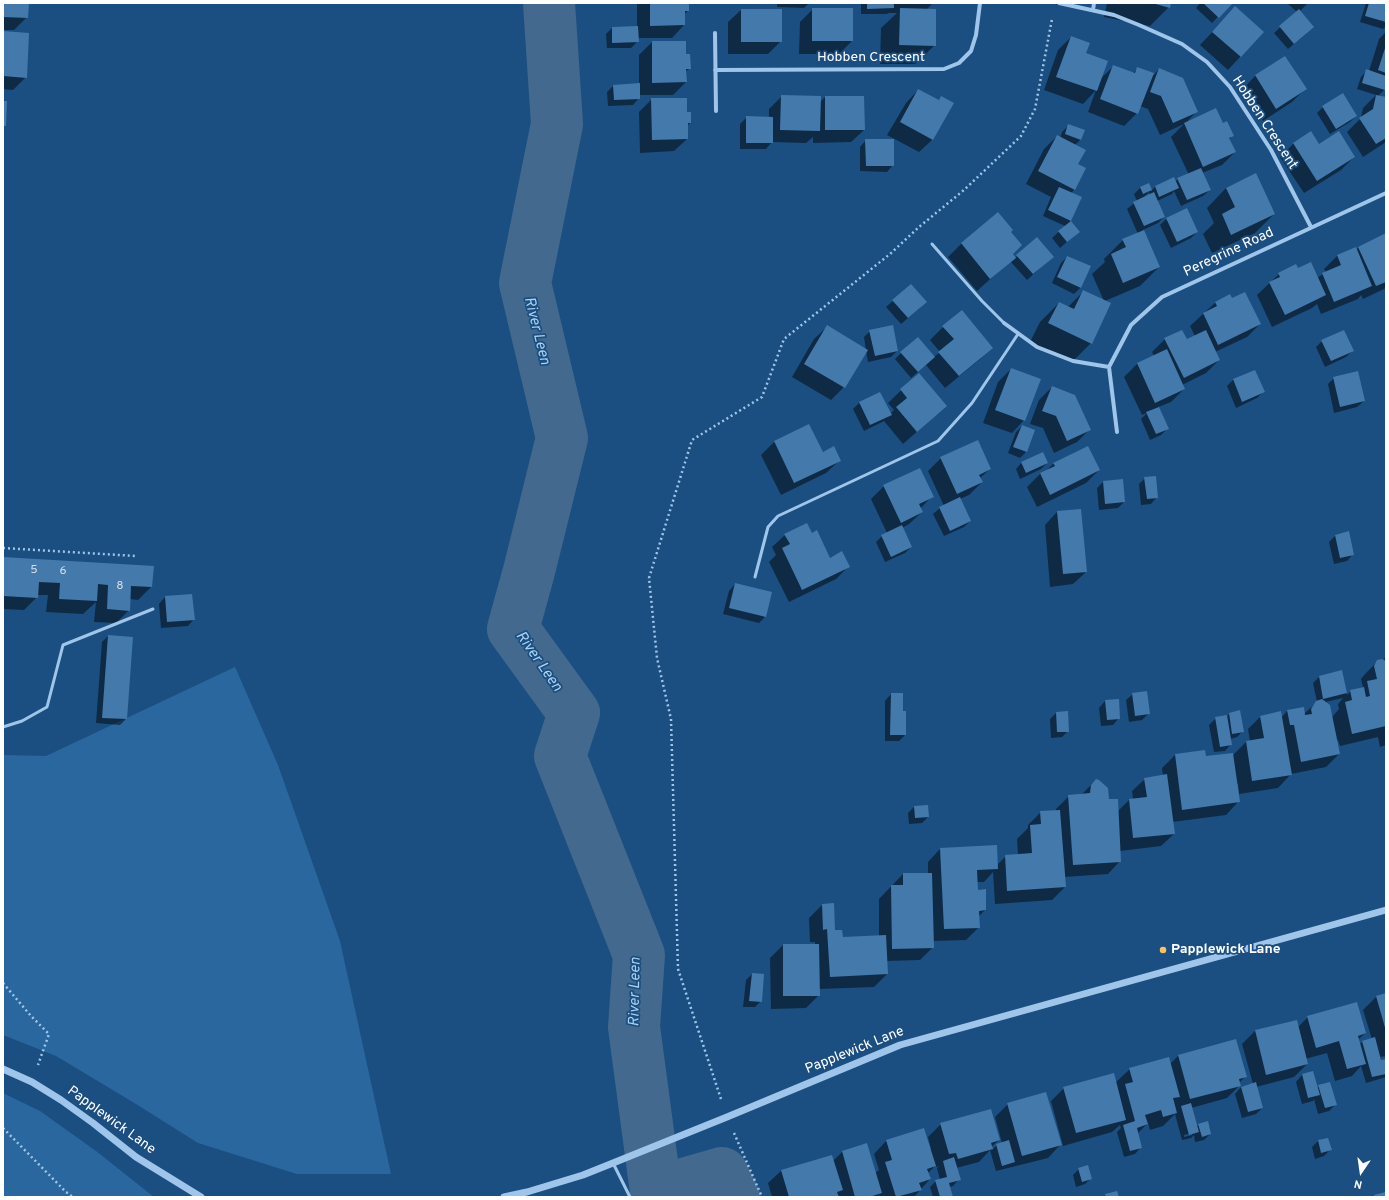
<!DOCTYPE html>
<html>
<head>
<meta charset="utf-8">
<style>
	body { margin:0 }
	#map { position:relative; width:1389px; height:1200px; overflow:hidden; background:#1b4f81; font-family:Overpass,sans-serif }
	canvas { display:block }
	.frame { position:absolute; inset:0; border:4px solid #fff; pointer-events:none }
	.north { position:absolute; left:1341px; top:1152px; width:40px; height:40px; -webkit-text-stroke:3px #1b4f81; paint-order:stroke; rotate:193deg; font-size:11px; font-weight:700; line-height:16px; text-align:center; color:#fff }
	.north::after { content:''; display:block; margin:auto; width:14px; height:18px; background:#fff; clip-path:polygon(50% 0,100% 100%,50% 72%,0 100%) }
</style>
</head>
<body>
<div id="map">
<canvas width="1389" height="1200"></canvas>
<div class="frame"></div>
<div class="north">N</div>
</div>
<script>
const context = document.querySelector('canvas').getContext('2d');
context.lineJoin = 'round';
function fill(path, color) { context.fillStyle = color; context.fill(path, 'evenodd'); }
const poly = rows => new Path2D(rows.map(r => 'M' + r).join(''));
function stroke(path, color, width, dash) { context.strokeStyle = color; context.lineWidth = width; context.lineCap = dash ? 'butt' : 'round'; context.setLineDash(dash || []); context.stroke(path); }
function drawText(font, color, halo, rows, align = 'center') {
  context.font = font + ' Overpass,sans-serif'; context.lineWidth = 3.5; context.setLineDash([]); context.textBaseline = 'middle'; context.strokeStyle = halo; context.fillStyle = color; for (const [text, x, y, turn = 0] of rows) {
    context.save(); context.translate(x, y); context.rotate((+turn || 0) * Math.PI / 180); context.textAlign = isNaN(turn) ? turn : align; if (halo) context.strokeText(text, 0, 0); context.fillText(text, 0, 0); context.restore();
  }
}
const green = poly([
	[235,667,278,765,340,941,391,1174,297,1174,198,1143,136,1104,56,1056,3,1035,3,755,46,756],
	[3,1093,40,1111,96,1151,154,1197,3,1197]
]);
const shadow = poly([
	[3,3,28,3,27,17,14,30,3,30],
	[637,3,688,3,688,11,684,14,684,25,672,38,637,38,638,41,631,48,607,48,606,34,612,28,637,27],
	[777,3,809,3,804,8,777,7],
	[861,3,933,3,926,10,935,45,915,64,880,64,881,28,897,13,888,13,887,14,861,14],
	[1107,3,1170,3,1169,7,1150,26,1104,17],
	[1200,3,1231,3,1212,23,1196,8],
	[1287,3,1308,3,1300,11,1307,33,1288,49,1274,33,1297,12],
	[1366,3,1386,3,1386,26,1383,29,1360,22],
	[1235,8,1263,32,1228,70,1200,45],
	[813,9,852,9,852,41,839,54,799,54,800,22],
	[741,10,781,41,768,54,728,54,728,22],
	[3,32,26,77,13,90,3,89],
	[1386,32,1386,89,1385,89,1378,96,1386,98,1386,142,1363,157,1347,132,1361,118,1363,108,1376,95,1357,89,1361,77,1367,70,1369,71,1379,39],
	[1071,37,1085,54,1100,79,1114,66,1133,73,1138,68,1151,78,1159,69,1197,111,1185,124,1222,125,1233,135,1229,139,1235,152,1222,165,1202,173,1210,190,1203,196,1181,206,1174,191,1172,194,1157,201,1164,217,1158,223,1143,230,1159,267,1140,286,1105,301,1091,343,1072,362,1030,342,1040,322,1059,303,1068,307,1084,291,1104,301,1092,274,1105,262,1104,259,1123,240,1138,234,1127,209,1137,201,1134,194,1140,188,1149,185,1151,191,1155,187,1174,179,1175,182,1178,179,1189,175,1171,137,1184,124,1160,135,1148,109,1140,106,1137,113,1124,126,1088,112,1096,90,1083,104,1044,90,1058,50],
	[1149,192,1150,195,1143,198],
	[652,42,685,55,690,68,685,72,686,82,673,95,639,95,639,98,633,105,608,106,607,92,613,86,639,84,639,55],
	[1285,57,1305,89,1292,102,1263,121,1243,89,1255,76],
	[918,90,938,101,941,97,952,103,932,140,919,152,887,135,906,103],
	[782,96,820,102,825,97,864,130,851,142,813,143,813,137,806,143,772,142,766,149,740,149,740,124,747,117,769,118,769,109],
	[652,99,686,113,690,123,687,126,687,139,674,151,640,153,639,112],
	[1323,107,1356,116,1350,122,1330,134,1317,113],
	[1069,125,1081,139,1075,145,1077,165,1085,169,1074,190,1071,193,1070,221,1078,232,1060,248,1052,238,1065,226,1043,216,1051,197,1026,184,1044,149,1057,136,1060,138,1062,132],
	[1311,133,1319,145,1354,157,1341,170,1304,193,1280,157,1293,144],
	[866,140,893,165,887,172,860,171,860,147],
	[1256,175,1274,214,1255,233,1212,253,1203,234,1214,223,1207,208,1226,188],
	[998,213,1009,232,1012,254,1015,258,1037,239,1046,263,1027,280,1010,261,977,291,948,257,961,244],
	[1166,219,1197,232,1191,238,1171,248,1160,225],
	[1385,235,1386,288,1363,299,1361,295,1358,299,1321,314,1317,304,1312,308,1272,327,1257,295,1279,274,1297,270,1317,278,1326,272,1324,269,1337,256,1355,249,1356,250,1358,248],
	[1067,257,1081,287,1074,294,1052,283,1061,263],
	[911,285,920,308,901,324,886,307],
	[1216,302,1260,324,1247,337,1215,352,1219,360,1206,373,1182,385,1184,389,1171,402,1158,407,1168,428,1161,435,1150,440,1141,419,1147,413,1142,415,1124,377,1137,364,1154,356,1152,352,1165,339,1187,340,1195,336,1190,326],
	[827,327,866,350,864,337,870,331,897,351,891,357,868,362,866,350,844,387,831,400,792,377,814,339],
	[943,327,992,347,979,360,945,388,926,365,911,378,895,359,901,353,934,357,940,352,930,340],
	[1322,341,1352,351,1346,357,1325,367,1316,347],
	[1011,369,1024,420,1012,433,983,423,998,382],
	[1254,371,1263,392,1257,398,1236,408,1227,386,1233,380],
	[918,374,946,406,903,444,884,421,864,431,853,409,859,403,880,393,890,414,894,410,888,403],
	[1334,378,1364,401,1357,407,1334,413,1328,384],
	[1052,387,1089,430,1077,442,1054,453,1043,428,1030,424,1039,400],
	[809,426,822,454,839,461,826,473,781,495,761,455,774,442],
	[1022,426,1026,452,1020,458,1008,453,1016,432],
	[941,458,990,469,980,478,982,482,969,495,960,499,970,521,964,527,944,536,933,514,940,508,944,506,928,471],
	[1022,462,1047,463,1041,469,1020,479,1016,469],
	[1054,463,1099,470,1086,483,1037,507,1027,487,1040,474,1045,472],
	[1145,478,1157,497,1151,504,1141,505,1139,484],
	[1122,480,1124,502,1118,508,1099,510,1097,488,1103,482],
	[884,486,932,496,920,509,922,512,909,524,902,528,911,547,905,553,885,562,876,542,882,536,887,533,871,499],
	[1057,512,1086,572,1073,584,1050,587,1045,525],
	[785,535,812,535,830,559,849,566,836,579,789,602,769,562,776,555,772,547],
	[1336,535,1353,554,1347,561,1334,564,1329,542],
	[3,558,151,587,138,600,130,599,129,610,116,623,94,622,96,602,83,614,46,612,48,595,37,595,37,597,24,610,3,609],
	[735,584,765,617,759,623,723,614,729,591],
	[165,597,194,619,188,626,161,628,159,604],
	[108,636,126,719,120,725,96,723,102,642],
	[1386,657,1386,745,1380,747,1378,737,1340,746,1338,740,1336,740,1339,754,1326,767,1291,774,1278,788,1239,794,1238,784,1236,784,1238,802,1226,815,1172,822,1174,834,1161,846,1120,851,1120,861,1108,874,1064,877,1065,887,1052,900,995,904,993,872,984,882,976,882,977,891,985,910,978,917,979,927,966,940,932,941,932,948,920,960,886,961,887,974,874,987,819,989,819,995,806,1008,771,1009,770,958,783,945,815,945,815,942,810,942,809,918,822,905,834,931,842,938,879,936,879,899,903,874,928,874,928,862,940,849,997,865,1006,856,1018,855,1017,839,1028,828,1028,825,1041,812,1056,811,1056,809,1069,796,1081,795,1096,780,1108,800,1117,812,1129,800,1133,799,1132,791,1145,779,1163,776,1162,768,1175,755,1204,751,1205,757,1232,756,1246,742,1250,741,1248,729,1261,716,1281,718,1287,711,1303,708,1304,714,1317,702,1313,683,1319,677,1342,672,1347,695,1351,691,1361,688,1363,687,1361,679,1365,674,1378,661,1383,660],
	[1343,698,1338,704,1339,709,1332,717,1325,702],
	[891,694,902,712,905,735,899,741,885,741,885,701],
	[1133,694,1148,714,1142,720,1129,722,1126,700],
	[1118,700,1119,718,1113,725,1101,726,1099,708,1105,701],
	[1067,712,1068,731,1062,737,1051,738,1050,719,1056,713],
	[1229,714,1243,731,1237,737,1230,739,1231,744,1225,751,1214,752,1209,725,1216,718,1226,717],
	[914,807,928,817,922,823,909,824,908,813],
	[752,974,761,1001,755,1007,743,1007,746,980],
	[1386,994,1386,1056,1380,1057,1381,1061,1386,1060,1386,1077,1366,1083,1361,1066,1352,1076,1335,1081,1327,1053,1305,1059,1307,1064,1294,1077,1256,1087,1262,1108,1256,1114,1242,1118,1235,1094,1241,1087,1253,1084,1242,1044,1255,1031,1296,1021,1297,1028,1308,1017,1365,1033,1358,1040,1359,1045,1362,1042,1372,1039,1363,1010,1376,997],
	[1235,1040,1246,1076,1239,1083,1240,1085,1227,1098,1191,1108,1196,1127,1199,1124,1210,1134,1204,1140,1195,1142,1194,1135,1191,1138,1182,1140,1175,1114,1163,1126,1150,1130,1148,1123,1137,1134,1141,1147,1135,1154,1124,1157,1117,1132,1121,1128,1120,1125,1112,1132,1063,1146,1051,1101,1064,1088,1115,1083,1130,1069,1170,1064,1178,1056],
	[1192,1133,1192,1135,1184,1137,1184,1135],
	[1312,1072,1317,1088,1319,1086,1335,1105,1329,1111,1318,1114,1314,1099,1313,1101,1302,1104,1296,1082,1302,1075],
	[1008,1104,1060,1145,1048,1158,996,1171,990,1150,979,1162,956,1168,959,1179,953,1186,949,1187,952,1197,933,1197,930,1187,936,1181,940,1180,937,1168,939,1166,936,1167,936,1165,928,1173,930,1179,914,1197,880,1197,879,1195,877,1197,772,1197,768,1183,781,1171,832,1156,833,1161,842,1152,867,1144,875,1173,879,1170,874,1154,886,1141,931,1149,928,1137,941,1124,999,1140,991,1147,992,1150,997,1145,1002,1143,995,1117],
	[1327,1139,1330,1150,1324,1156,1315,1159,1312,1147,1318,1141],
	[1079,1169,1091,1178,1085,1184,1076,1187,1073,1175]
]);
const river = poly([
	[549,3,557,124,525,283,562,438,529,571,513,629,574,713,560,756,639,955,634,1027,656,1192,722,1173,734,1197]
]);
const building = poly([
	[3,3,29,3,28,18,3,17],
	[650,3,689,3,689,11,685,11,685,25,650,26],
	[867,3,894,3,894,8,867,9],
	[1152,3,1171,3,1170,8],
	[1203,3,1233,3,1219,18],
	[1369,3,1386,3,1386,22,1365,16],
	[1235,6,1264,32,1241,57,1212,32],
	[812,8,853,8,853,41,812,41],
	[900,8,936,9,936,46,899,45],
	[741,9,782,9,782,42,741,42],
	[1299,9,1314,27,1294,44,1279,26],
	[638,26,639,42,612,43,612,27],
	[3,31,29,33,27,78,3,76],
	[1071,36,1090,43,1086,53,1108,61,1097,91,1056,77],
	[652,41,686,41,686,54,690,54,691,69,686,69,687,82,652,83],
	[1386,45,1386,73,1378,70],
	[1285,56,1307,89,1276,109,1255,75],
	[1113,65,1135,73,1137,67,1154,73,1138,114,1100,99],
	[1159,68,1183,78,1198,112,1173,123,1161,96,1150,92],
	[1366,69,1386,76,1385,90,1362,83],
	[640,83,640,99,614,100,613,85],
	[918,89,939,100,941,96,954,103,933,140,900,122],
	[1343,93,1357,116,1336,129,1322,106],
	[781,95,821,96,820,131,780,130],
	[1376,95,1386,97,1386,138,1376,144,1359,118,1373,109],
	[825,96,864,96,865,130,825,130],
	[651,98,687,98,687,112,691,112,691,123,688,123,688,139,652,140],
	[3,101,7,101,6,126,3,126],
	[1216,108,1223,123,1227,121,1234,136,1229,138,1236,152,1203,167,1184,123],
	[746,116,773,117,773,143,746,143],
	[1068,124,1085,130,1081,140,1065,134],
	[1311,131,1319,144,1339,131,1355,157,1317,181,1293,143],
	[1057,135,1086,150,1078,164,1086,168,1075,190,1038,171],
	[865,139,894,139,894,166,866,166],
	[1201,168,1211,190,1187,200,1177,178],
	[1256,173,1275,214,1231,235,1222,214,1235,207,1226,188],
	[1174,177,1179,188,1159,197,1155,186],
	[1149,183,1152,190,1143,194,1140,187],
	[1059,187,1082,197,1071,221,1048,210],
	[1154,192,1165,217,1144,226,1133,202],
	[1187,208,1198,232,1177,242,1166,218],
	[998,212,1013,230,1011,232,1022,245,1013,254,1016,258,990,279,961,243],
	[1071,221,1080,232,1067,242,1058,231],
	[1144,230,1160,267,1123,283,1111,254,1126,247,1122,239],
	[1386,233,1386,282,1376,286,1358,247],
	[1037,237,1054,257,1033,274,1016,255],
	[1356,247,1372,286,1334,302,1322,273,1341,265,1337,255],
	[1067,256,1091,266,1081,288,1057,277],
	[1311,262,1326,295,1285,315,1269,282,1280,277,1278,273,1296,264,1298,268],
	[911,284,927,302,908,318,892,300],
	[1083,290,1111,303,1092,344,1048,323,1059,302,1074,309],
	[1245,292,1261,324,1218,345,1203,313,1217,306,1215,302,1230,294,1232,298],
	[962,310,993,348,959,376,938,352,954,339,942,326],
	[827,325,868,350,845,388,804,364],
	[893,325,898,351,875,356,869,330],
	[1182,330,1187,339,1206,330,1220,360,1184,378,1164,338],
	[1344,330,1354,351,1331,361,1321,340],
	[918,337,935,357,918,372,900,352],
	[1167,349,1185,389,1155,403,1137,363],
	[1011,368,1041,379,1025,421,995,410],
	[1255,370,1265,392,1242,402,1233,379],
	[1358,371,1365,401,1340,407,1333,377],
	[919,373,947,406,917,432,896,407,907,398,900,389],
	[1052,386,1075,395,1091,430,1067,441,1056,416,1042,411],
	[880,392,892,415,870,425,859,402],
	[1159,407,1169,429,1156,434,1146,412],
	[809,424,823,452,834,446,841,461,794,483,774,441],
	[1022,425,1035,430,1027,452,1013,447],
	[978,440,991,469,979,475,983,482,957,494,940,457],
	[1088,446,1100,470,1050,495,1040,473,1055,466,1053,463],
	[1043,452,1048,463,1026,473,1021,462],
	[920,468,934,497,919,504,923,512,901,523,883,485],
	[1156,476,1158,498,1147,499,1144,477],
	[1123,479,1125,502,1105,504,1103,481],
	[960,497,971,521,950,531,939,507],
	[1081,509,1087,572,1063,574,1057,511],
	[807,523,812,533,817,530,830,558,842,551,850,567,802,590,782,548,790,544,784,534],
	[902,525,912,547,891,557,881,535],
	[1349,531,1354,555,1340,558,1335,535],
	[3,557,154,566,152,587,131,586,130,611,107,609,108,585,98,584,97,601,59,599,60,583,39,582,38,598,3,596],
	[735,583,772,592,766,617,729,608],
	[192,594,195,620,167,622,165,596],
	[108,635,133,637,127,719,102,718],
	[1382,659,1386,661,1386,726,1352,734,1345,702,1352,700,1350,690,1364,687,1366,697,1370,696,1367,681,1377,679,1374,666,1377,660],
	[1342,670,1347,693,1323,699,1319,676],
	[1147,691,1150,714,1135,716,1132,693],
	[891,693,903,693,903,711,906,711,906,735,890,735],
	[1119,699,1120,719,1107,720,1105,700],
	[1322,699,1330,705,1340,754,1301,762,1294,725,1290,725,1287,710,1304,707,1305,715,1312,714,1311,709,1316,701],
	[1240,710,1244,732,1232,734,1229,713],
	[1068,711,1069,732,1057,732,1056,712],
	[1281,711,1292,775,1252,781,1246,741,1264,738,1260,716],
	[1227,715,1232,745,1220,747,1215,717],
	[1205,750,1206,756,1233,753,1240,802,1182,810,1175,754],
	[1167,774,1175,834,1133,838,1129,799,1147,797,1144,778],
	[1096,779,1099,780,1108,788,1109,799,1118,799,1121,862,1073,865,1068,795,1090,793,1091,785],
	[928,805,929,817,915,818,914,806],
	[1060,810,1066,887,1007,891,1005,855,1032,853,1030,825,1041,824,1040,811],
	[997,845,998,869,977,870,978,890,986,889,986,910,979,911,980,928,944,929,940,848],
	[903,873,932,873,934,948,892,949,891,885,903,885],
	[834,903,835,930,842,930,843,937,886,935,888,974,830,977,827,929,823,930,822,904],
	[783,944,819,944,820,996,783,996],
	[752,973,764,974,762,1002,749,1001],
	[1386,993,1386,1031,1376,996],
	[1357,1002,1366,1033,1358,1036,1366,1064,1347,1069,1339,1041,1316,1048,1307,1016],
	[1297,1020,1308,1064,1266,1075,1255,1030],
	[1375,1037,1381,1060,1386,1059,1386,1074,1372,1077,1362,1041],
	[1236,1039,1247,1077,1239,1079,1241,1086,1190,1099,1178,1055],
	[1169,1057,1180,1097,1173,1098,1177,1113,1163,1117,1161,1110,1145,1115,1148,1124,1137,1128,1142,1148,1130,1151,1123,1125,1135,1121,1125,1084,1133,1082,1129,1068],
	[1313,1071,1320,1095,1308,1098,1302,1074],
	[1114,1073,1126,1120,1076,1133,1063,1087],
	[1256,1082,1263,1108,1248,1112,1241,1087],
	[1330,1082,1337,1105,1325,1108,1318,1085],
	[1046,1092,1062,1145,1022,1156,1007,1103],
	[1191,1103,1199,1132,1189,1135,1181,1106],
	[991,1109,1000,1140,991,1143,993,1149,958,1159,956,1153,949,1154,940,1123],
	[1208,1121,1211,1134,1202,1137,1198,1124],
	[924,1128,936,1166,927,1169,931,1179,919,1183,922,1190,896,1197,885,1162,892,1160,886,1140],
	[1328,1138,1332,1150,1321,1153,1318,1140],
	[1009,1140,1015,1162,1002,1166,996,1144],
	[867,1143,882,1193,869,1197,855,1197,842,1151],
	[832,1155,843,1190,837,1192,839,1197,789,1197,781,1170],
	[954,1157,961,1180,949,1183,953,1197,940,1197,935,1180,947,1177,943,1161],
	[1088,1165,1092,1179,1082,1182,1078,1168],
	[1117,1191,1119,1197,1106,1197,1105,1194],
	[1386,1192,1386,1197,1375,1197,1374,1195]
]);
const path = poly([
	[3,548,136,556],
	[3,983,31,1016,49,1034,38,1065],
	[721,1099,678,969,671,719,657,658,649,578,692,440,762,397,784,339,890,254,919,227,964,190,1021,136,1035,109,1052,19],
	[3,1128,66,1192,73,1197],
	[734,1133,762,1197]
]);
const service = poly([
	[932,244,982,301,1004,323],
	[755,577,768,527,778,516,938,441,972,403,1018,334],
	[3,727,22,721,47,707,63,645,153,609],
	[613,1163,630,1197]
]);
const minor = poly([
	[1059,3,1114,15,1139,25,1182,44,1207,62,1230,87,1271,150,1311,227],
	[1093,10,1094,3],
	[715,33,716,111],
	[715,70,944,69,959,63,971,51,976,35,980,3],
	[1004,323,1037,347,1073,361,1109,367],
	[1117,432,1109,367,1131,325,1162,297,1386,193]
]);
const tertiary = poly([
	[3,1069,32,1082,61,1100,93,1123,136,1157,201,1197],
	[504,1197,527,1192,583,1175,613,1163,727,1117,900,1045,1386,910]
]);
const markers = [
	[1163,950,4,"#fcc25b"]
];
const numberNames = [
	["5",34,571],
	["6",63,572],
	["8",120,587]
];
const streetNames = [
	["Hobben Crescent",871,58],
	["Hobben Crescent",1264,123,57],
	["Peregrine Road",1229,253,-25],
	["Papplewick Lane",855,1051,-22],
	["Papplewick Lane",111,1121,36]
];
const poiNames = [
	["Papplewick Lane",1171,950]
];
const waterNames = [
	["River Leen",536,331,76],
	["River Leen",538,662,55],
	["River Leen",636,992,-89]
];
fill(green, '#2a679e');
fill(shadow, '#0007');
stroke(river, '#43698e', 52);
fill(building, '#4479ab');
stroke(path, '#9fc6ea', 2.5, [2, 3]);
stroke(service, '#9fc6ea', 3);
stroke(minor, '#9fc6ea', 4);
stroke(tertiary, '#9fc6ea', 7);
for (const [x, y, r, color] of markers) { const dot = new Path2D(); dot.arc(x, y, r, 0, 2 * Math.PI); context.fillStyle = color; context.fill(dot); stroke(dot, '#1b4f81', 1.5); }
drawText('12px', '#d0deea', null, numberNames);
drawText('14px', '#fff', '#1b4f81', streetNames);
drawText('bold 14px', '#fff', '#1b4f81', poiNames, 'left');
drawText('italic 15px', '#aad0f2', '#1b4f81', waterNames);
</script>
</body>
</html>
